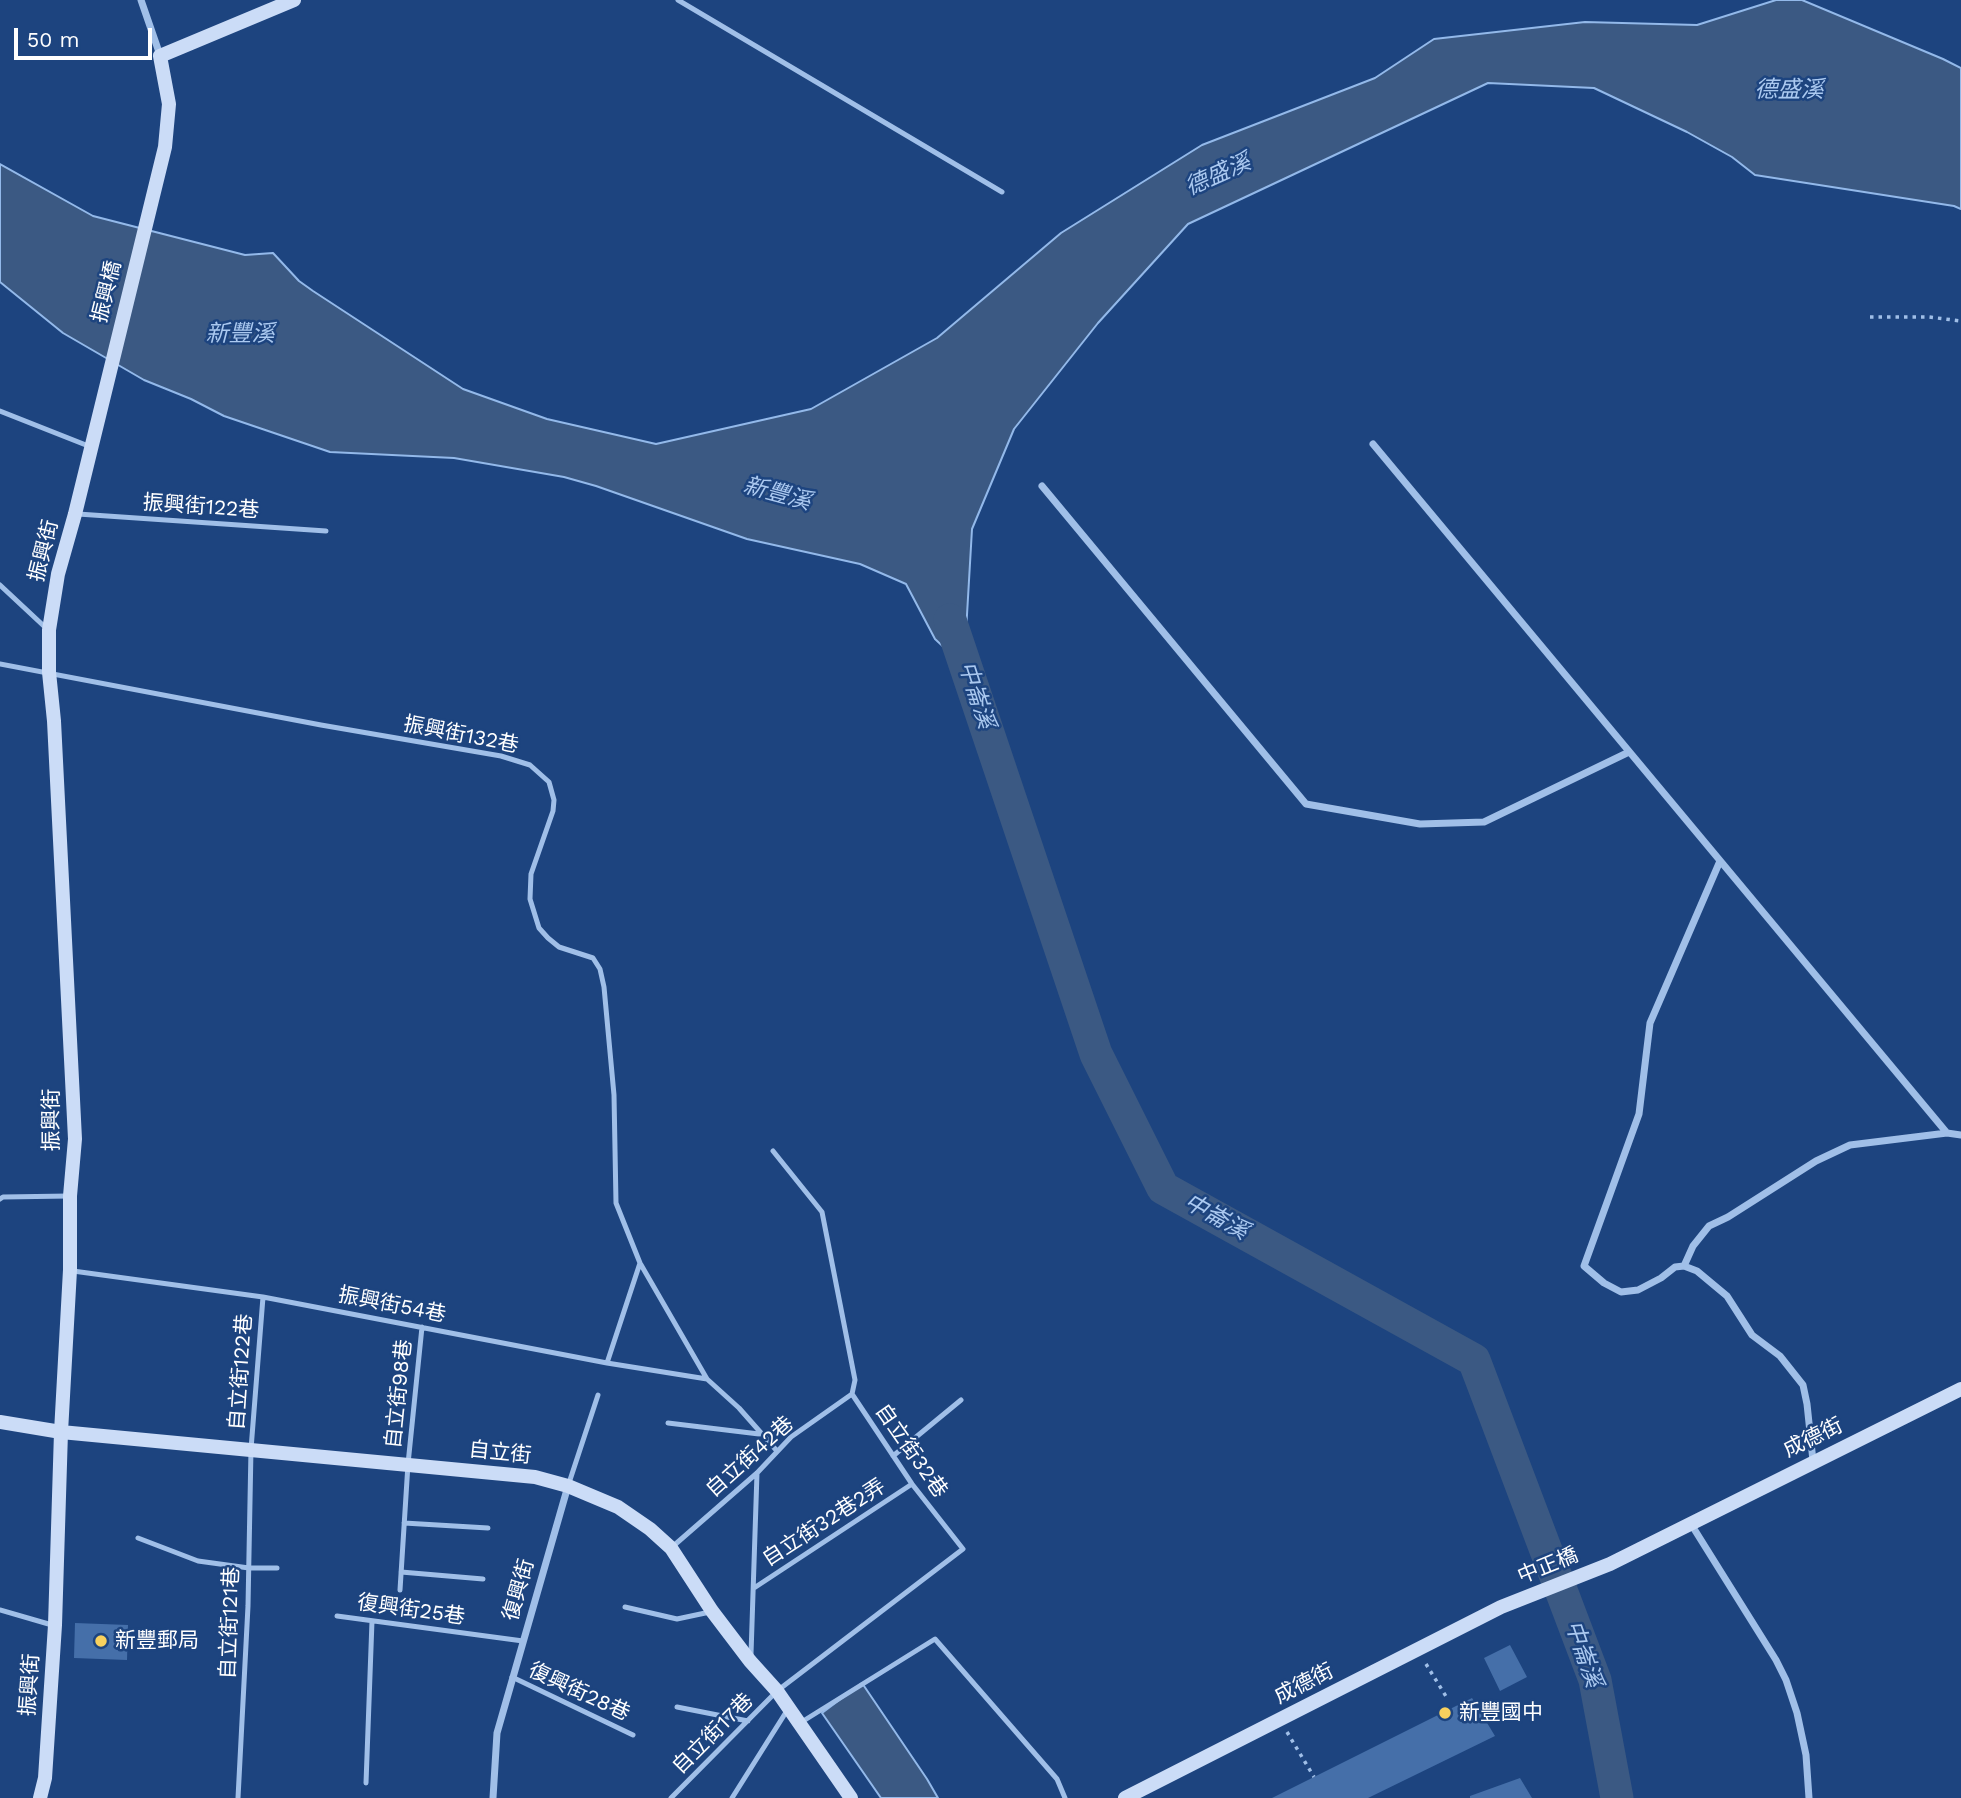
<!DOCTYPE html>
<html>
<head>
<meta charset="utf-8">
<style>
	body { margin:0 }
	#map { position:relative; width:1961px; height:1798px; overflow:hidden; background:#1d447f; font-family:"Work Sans",sans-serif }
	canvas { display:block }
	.scale { position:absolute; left:14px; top:28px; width:138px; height:32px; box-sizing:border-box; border:4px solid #fff; border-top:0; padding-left:9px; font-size:21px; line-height:24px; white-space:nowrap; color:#fff; -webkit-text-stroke:5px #1d447f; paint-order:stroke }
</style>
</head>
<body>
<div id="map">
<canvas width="1961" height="1798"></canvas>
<div class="scale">50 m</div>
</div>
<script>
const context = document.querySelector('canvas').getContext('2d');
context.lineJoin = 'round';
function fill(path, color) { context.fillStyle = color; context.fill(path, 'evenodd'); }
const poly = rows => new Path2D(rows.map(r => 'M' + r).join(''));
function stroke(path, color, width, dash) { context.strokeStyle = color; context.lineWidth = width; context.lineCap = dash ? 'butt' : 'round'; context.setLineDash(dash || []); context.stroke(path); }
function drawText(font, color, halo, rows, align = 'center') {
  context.font = font + ' "Work Sans","Noto Sans TC",sans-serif'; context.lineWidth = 5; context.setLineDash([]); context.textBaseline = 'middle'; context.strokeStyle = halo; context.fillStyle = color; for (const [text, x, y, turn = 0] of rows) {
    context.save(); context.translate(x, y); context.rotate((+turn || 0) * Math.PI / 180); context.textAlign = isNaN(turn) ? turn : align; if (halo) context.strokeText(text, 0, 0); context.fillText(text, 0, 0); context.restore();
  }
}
const water = poly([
	[1776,0,1802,0,1943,59,1961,68,1961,209,1954,206,1755,175,1732,157,1687,132,1594,88,1488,83,1188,224,1098,323,1014,429,972,529,964,666,935,639,906,584,860,564,747,539,596,486,564,477,454,458,330,452,224,416,191,399,144,380,63,333,0,282,0,164,93,216,245,255,273,253,299,281,313,291,463,389,547,419,656,444,811,409,937,338,1061,233,1202,145,1375,78,1434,39,1585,22,1697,25,1776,0],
	[862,1683,927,1779,938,1798,881,1798,822,1713,862,1683]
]);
const river = poly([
	[950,620,1096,1054,1163,1188,1474,1360,1595,1680,1617,1798]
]);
const building = poly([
	[75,1623,128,1625,127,1660,74,1658],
	[1510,1645,1527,1677,1500,1691,1484,1658],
	[1472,1698,1495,1736,1368,1798,1272,1798],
	[1520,1778,1532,1798,1470,1798,1470,1796]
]);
const path = poly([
	[1870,317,1929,317,1961,321],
	[1426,1664,1447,1698],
	[1287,1732,1314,1777]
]);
const lane = poly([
	[678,0,1002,192],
	[0,411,91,447],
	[78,514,326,531],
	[0,585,46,628],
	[0,664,321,725,501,756,530,765,549,782,554,800,553,811,531,874,530,899,539,928,548,938,559,947,593,958,600,969,604,987,614,1095,616,1203,640,1263,707,1379,739,1408,777,1451],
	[0,1199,3,1197,69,1196],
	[73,1271,263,1297,607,1363,707,1379],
	[607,1363,640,1263],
	[668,1423,759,1434],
	[893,1456,961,1400],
	[568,1486,598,1395],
	[404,1523,488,1528],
	[138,1538,198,1561,249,1568,277,1568],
	[671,1548,757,1473,791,1437,852,1394],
	[401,1572,483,1579],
	[754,1588,912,1484],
	[400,1590,408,1464,422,1327],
	[625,1607,677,1619,710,1612],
	[0,1610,52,1625],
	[337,1616,523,1641],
	[751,1654,757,1473],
	[512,1677,633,1735],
	[677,1707,748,1721],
	[800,1723,935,1639,1057,1779,1065,1798],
	[366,1783,372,1621],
	[238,1798,248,1606,251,1449,263,1297],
	[671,1798,777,1691,963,1549,912,1484,852,1394,855,1380,822,1212,773,1151],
	[732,1798,788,1709]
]);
const street = poly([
	[141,0,160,55],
	[1373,444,1947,1133,1961,1135],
	[1042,486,1306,804,1420,824,1484,822,1629,752],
	[1720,861,1650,1023,1639,1114,1584,1266,1604,1283,1621,1292,1638,1290,1661,1278,1675,1267,1684,1266,1697,1271,1727,1296,1752,1335,1780,1356,1803,1385,1807,1404,1813,1461],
	[1684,1266,1693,1246,1709,1226,1728,1217,1816,1161,1850,1145,1947,1133],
	[1691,1524,1776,1660,1786,1680,1797,1713,1806,1755,1809,1798],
	[493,1798,497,1733,568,1486]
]);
const secondary = poly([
	[0,1422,61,1432,535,1477,568,1486,618,1507,650,1529,671,1548,712,1611,750,1661,777,1691,851,1798],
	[40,1798,45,1778,55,1625,61,1432,70,1270,70,1196,75,1139,54,721,49,672,49,630,58,574,75,514,165,147,169,104,160,56,294,0],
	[1125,1798,1501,1607,1610,1564,1961,1389]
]);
const markers = [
	[101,1641,7,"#f8d15e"],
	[1445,1713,7,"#f8d15e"]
];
const streetNames = [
	["振興橋",107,292,-76],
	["振興街122巷",201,507,4],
	["振興街",44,551,-76],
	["振興街132巷",461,735,11],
	["振興街",52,1120,-90],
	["振興街54巷",392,1305,11],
	["自立街122巷",241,1372,-86],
	["自立街98巷",399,1394,-84],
	["成德街",1813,1438,-26],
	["自立街32巷",911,1451,55],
	["自立街",500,1453,6],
	["自立街42巷",750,1457,-42],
	["自立街32巷2弄",824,1523,-33],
	["中正橋",1548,1566,-22],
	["復興街",519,1590,-74],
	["復興街25巷",411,1610,8],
	["自立街121巷",230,1623,-88],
	["成德街",1304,1684,-27],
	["振興街",30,1685,-86],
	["復興街28巷",579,1692,25],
	["自立街17巷",713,1734,-45]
];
const poiNames = [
	["新豐郵局",115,1641],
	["新豐國中",1459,1713]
];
const waterNames = [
	["德盛溪",1789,90],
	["德盛溪",1218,175,-24],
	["新豐溪",240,334],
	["新豐溪",777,494,15],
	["中崙溪",976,695,72],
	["中崙溪",1216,1217,29],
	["中崙溪",1583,1654,71]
];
fill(water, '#3b5983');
stroke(water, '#93b9ea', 2);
stroke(river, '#3b5983', 33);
fill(building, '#456fa9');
stroke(path, '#a0bfe8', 3.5, [3.5, 5]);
stroke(lane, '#a0bfe8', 5);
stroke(street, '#a0bfe8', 7);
stroke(secondary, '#cbdcf7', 14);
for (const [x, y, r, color] of markers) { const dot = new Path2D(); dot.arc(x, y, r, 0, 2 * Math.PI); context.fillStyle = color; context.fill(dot); stroke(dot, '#1d447f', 2.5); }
drawText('21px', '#fff', '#1d447f', streetNames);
drawText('21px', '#fff', '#1d447f', poiNames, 'left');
drawText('italic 23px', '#abc9f0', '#1d447f', waterNames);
</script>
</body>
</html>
